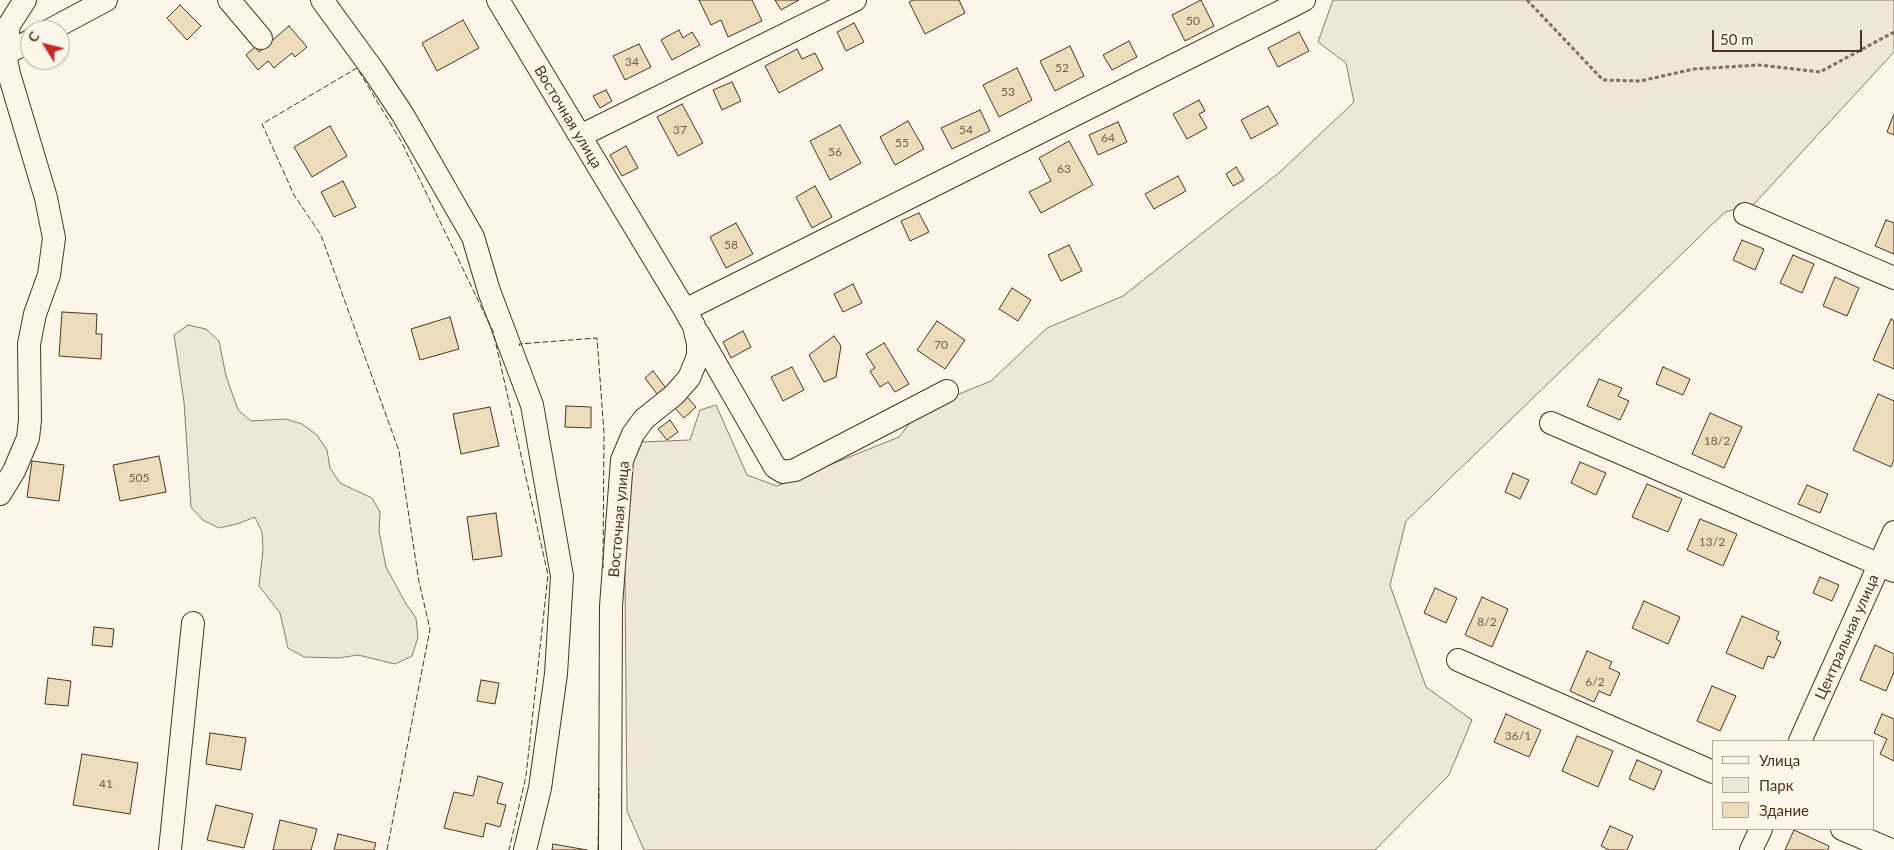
<!DOCTYPE html>
<html>
<head>
<meta charset="utf-8">
<style>
	body { margin:0 }
	#map { position:relative; width:1894px; height:850px; overflow:hidden; background:#fbf6e9; font-family:Lato,sans-serif }
	canvas { display:block }
	.legend { position:absolute; left:1712px; top:740px; width:162px; height:90px; box-sizing:border-box; background:#fbf6e9; border:1px solid #b4a999; margin:0; padding:6px 9px; list-style:none; font-size:15px; color:#4a3520 }
	.legend li { display:flex; align-items:center; gap:10px; height:25px }
	.legend b { width:25px; border:1px solid #b4a999 }
	.north { position:absolute; left:20px; top:20px; width:50px; height:50px; box-sizing:border-box; background:#fbf6e9; border:1px solid #b4a999; border-radius:50%; rotate:306deg; font-size:14px; font-weight:700; line-height:20px; text-align:center; color:#4a3520 }
	.north::after { content:''; display:block; margin:auto; width:18px; height:22px; background:#c62828; clip-path:polygon(50% 0,100% 100%,50% 72%,0 100%) }
	.scale { position:absolute; left:1712px; top:30px; width:150px; height:22px; box-sizing:border-box; border:2px solid #4a3520; border-top:0; padding-left:6px; font-size:15px; line-height:18px; white-space:nowrap; color:#4a3520; -webkit-text-stroke:4px #fbf6e9; paint-order:stroke }
</style>
</head>
<body>
<div id="map">
<canvas width="1894" height="850"></canvas>
<ul class="legend">
<li><b style="height:6px;background:#fbf6e9"></b>Улица</li>
<li><b style="height:14px;background:#ede6d9"></b>Парк</li>
<li><b style="height:14px;background:#ecdcbc"></b>Здание</li>
</ul>
<div class="north">С</div>
<div class="scale">50 m</div>
</div>
<script>
const context = document.querySelector('canvas').getContext('2d');
context.lineJoin = 'round';
function fill(path, color) { context.fillStyle = color; context.fill(path, 'evenodd'); }
const poly = rows => new Path2D(rows.map(r => 'M' + r).join(''));
function stroke(path, color, width, dash) { context.strokeStyle = color; context.lineWidth = width; context.lineCap = dash ? 'butt' : 'round'; context.setLineDash(dash || []); context.stroke(path); }
function drawText(font, color, halo, rows, align = 'center') {
  context.font = font + ' Lato,sans-serif'; context.lineWidth = 4; context.setLineDash([]); context.textBaseline = 'middle'; context.strokeStyle = halo; context.fillStyle = color; for (const [text, x, y, turn = 0] of rows) {
    context.save(); context.translate(x, y); context.rotate((+turn || 0) * Math.PI / 180); context.textAlign = isNaN(turn) ? turn : align; if (halo) context.strokeText(text, 0, 0); context.fillText(text, 0, 0); context.restore();
  }
}
const green = poly([
	[1333,0,1894,0,1894,52,1754,204,1725,212,1406,521,1390,585,1426,687,1472,720,1449,775,1375,850,644,850,627,811,624,470,641,442,690,440,700,410,716,405,747,475,777,486,899,437,920,410,991,381,1047,328,1123,296,1280,172,1354,102,1346,63,1318,42,1333,0],
	[188,325,206,329,219,341,226,376,238,410,251,421,286,419,302,424,317,435,327,450,330,468,340,483,372,498,380,512,379,531,386,567,406,604,416,618,418,637,412,656,395,664,358,655,339,658,304,657,288,648,280,613,259,586,263,550,262,532,255,517,237,524,219,528,203,520,191,507,184,402,174,335,188,325]
]);
const building = poly([
	[699,0,752,0,762,21,728,37,721,20,711,25,699,0],
	[775,0,799,0,781,10,775,0],
	[913,0,959,0,965,13,925,34,909,2,913,0],
	[1201,0,1214,26,1185,41,1172,15,1201,0],
	[180,5,201,26,187,40,167,18,180,5],
	[463,20,479,48,437,71,422,43,463,20],
	[854,23,864,42,846,51,837,32,854,23],
	[289,26,307,47,295,57,292,53,274,68,268,61,258,70,246,55,255,47,259,52,289,26],
	[679,30,683,38,692,32,700,45,672,60,661,40,679,30],
	[1299,32,1309,51,1278,67,1268,48,1299,32],
	[1129,41,1137,57,1112,70,1103,55,1129,41],
	[639,44,651,67,625,80,613,56,639,44],
	[1070,46,1084,76,1055,91,1040,61,1070,46],
	[797,49,802,59,815,53,823,69,779,93,765,66,797,49],
	[1017,68,1032,100,999,117,983,85,1017,68],
	[732,82,741,101,722,110,713,90,732,82],
	[606,90,612,101,600,108,593,96,606,90],
	[1199,100,1205,111,1199,114,1207,128,1187,139,1173,114,1199,100],
	[682,104,703,143,678,156,657,117,682,104],
	[1268,106,1278,124,1251,139,1241,120,1268,106],
	[980,110,990,131,952,149,941,128,980,110],
	[1894,114,1894,135,1887,132,1894,114],
	[908,121,924,149,895,165,880,137,908,121],
	[1118,122,1127,142,1098,155,1089,135,1118,122],
	[840,125,861,163,830,180,810,141,840,125],
	[330,126,347,156,312,177,294,147,330,126],
	[1069,141,1093,185,1041,213,1029,192,1051,181,1039,158,1069,141],
	[626,146,638,168,622,176,610,155,626,146],
	[1236,167,1244,180,1233,186,1226,174,1236,167],
	[1178,176,1186,191,1154,209,1145,194,1178,176],
	[343,181,356,207,334,217,321,192,343,181],
	[815,186,832,217,812,228,796,197,815,186],
	[919,213,929,232,910,241,901,221,919,213],
	[1886,220,1894,223,1894,254,1875,246,1886,220],
	[736,223,753,254,726,268,710,237,736,223],
	[1742,240,1764,249,1755,270,1733,260,1742,240],
	[1069,245,1082,271,1061,281,1048,255,1069,245],
	[1793,255,1814,264,1802,293,1780,283,1793,255],
	[1835,277,1859,288,1847,316,1823,306,1835,277],
	[853,284,862,303,843,312,834,294,853,284],
	[1012,288,1031,300,1018,321,999,309,1012,288],
	[62,312,97,314,96,334,102,334,101,359,59,356,62,312],
	[450,317,459,349,420,360,411,329,450,317],
	[1891,319,1894,321,1894,369,1873,360,1891,319],
	[937,321,965,340,945,369,917,350,937,321],
	[743,331,751,347,731,358,723,342,743,331],
	[834,336,841,346,836,377,824,382,809,355,834,336],
	[884,343,909,384,895,392,888,382,880,387,870,371,875,368,866,354,884,343],
	[792,367,804,390,783,401,771,377,792,367],
	[1663,367,1690,379,1683,395,1656,384,1663,367],
	[653,371,666,388,657,394,645,378,653,371],
	[1599,379,1622,388,1618,396,1629,401,1620,420,1587,406,1599,379],
	[1878,394,1894,401,1894,460,1891,467,1853,450,1878,394],
	[687,397,696,407,684,418,675,408,687,397],
	[566,406,591,407,591,428,565,427,566,406],
	[490,407,499,446,461,454,453,414,490,407],
	[1710,413,1742,427,1724,468,1692,454,1710,413],
	[670,420,678,432,667,440,658,429,670,420],
	[159,456,166,492,120,501,113,465,159,456],
	[32,461,64,465,59,501,27,497,32,461],
	[1580,462,1606,473,1596,495,1571,483,1580,462],
	[1513,473,1529,480,1520,499,1505,492,1513,473],
	[1647,484,1682,499,1668,532,1632,517,1647,484],
	[1807,485,1828,494,1820,513,1798,504,1807,485],
	[496,513,502,556,473,560,467,517,496,513],
	[1700,519,1737,534,1723,566,1687,550,1700,519],
	[1820,577,1839,585,1832,601,1813,593,1820,577],
	[1435,588,1457,598,1446,623,1424,613,1435,588],
	[1482,597,1508,609,1492,647,1465,635,1482,597],
	[1644,601,1680,617,1668,644,1632,628,1644,601],
	[1742,616,1779,632,1776,639,1781,642,1774,658,1768,656,1763,669,1726,653,1742,616],
	[94,627,114,629,112,647,92,645,94,627],
	[1875,645,1894,654,1894,672,1886,691,1860,680,1875,645],
	[1587,651,1612,662,1609,668,1620,673,1610,696,1599,691,1594,702,1570,691,1587,651],
	[48,678,71,681,68,706,45,704,48,678],
	[481,680,499,683,495,704,477,701,481,680],
	[1712,686,1736,696,1720,731,1697,721,1712,686],
	[1506,714,1541,730,1529,757,1494,742,1506,714],
	[1882,714,1894,719,1894,761,1880,754,1887,739,1874,733,1882,714],
	[210,733,246,738,241,770,206,764,210,733],
	[1577,736,1613,751,1598,787,1562,771,1577,736],
	[82,754,138,763,130,814,73,805,82,754],
	[1637,760,1662,771,1654,790,1629,779,1637,760],
	[478,776,503,783,497,803,506,805,500,827,486,823,483,837,444,828,454,792,473,796,478,776],
	[216,805,253,814,244,848,207,840,216,805],
	[280,820,317,829,311,850,273,850,280,820],
	[1610,826,1633,836,1627,850,1609,850,1601,846,1610,826],
	[1794,830,1829,846,1828,850,1785,850,1794,830],
	[338,834,376,843,374,850,334,850,338,834],
	[553,844,587,850,552,850,553,844]
]);
const path = poly([
	[1527,0,1603,80,1640,81,1694,69,1759,65,1820,72,1894,32]
]);
const minor = poly([
	[229,0,261,38],
	[322,0,373,70,403,115,473,237,489,291,532,405,562,576,556,674,540,788,525,850],
	[498,0,685,310,694,326,698,344,698,356,689,378,674,395,644,419,633,434,622,460,611,606,610,850],
	[50,30,106,0],
	[5,54,30,41],
	[580,136,855,0],
	[1745,214,1894,278],
	[685,310,1304,0],
	[698,333,775,467,783,472,795,470,947,391],
	[1551,423,1894,571],
	[0,494,14,471,28,438,30,420,29,344,35,314,49,275,54,238,46,198,9,74,5,54,9,25,25,0],
	[1458,660,1713,772],
	[1800,741,1894,532],
	[1842,829,1891,850],
	[170,850,193,623],
	[1751,850,1761,829]
]);
const fence = poly([
	[520,346,519,344,597,338,604,433,603,568],
	[387,850,430,629,419,582,399,451,321,235,294,195,262,124,357,68,401,141,493,331,548,575,526,776,509,850],
	[598,850,599,788]
]);
const numberNames = [
	["50",1193,21],
	["34",632,62],
	["52",1062,68],
	["53",1008,92],
	["37",680,130],
	["54",966,130],
	["64",1108,138],
	["55",902,143],
	["56",835,152],
	["63",1064,169],
	["58",731,245],
	["70",941,345],
	["18/2",1717,441],
	["505",139,478],
	["13/2",1712,542],
	["8/2",1487,622],
	["6/2",1595,682],
	["36/1",1518,736],
	["41",106,784]
];
const streetNames = [
	["Восточная улица",568,117,59],
	["Восточная улица",619,519,-85],
	["Центральная улица",1847,637,-66]
];
fill(green, '#ede6d9');
stroke(green, '#887966', 1);
fill(building, '#ecdcbc');
stroke(building, '#4a3520', 1);
stroke(minor, '#4a3520', 24);
stroke(path, '#7f6f5c', 3, [4, 2.5]);
stroke(minor, '#fbf6e9', 22);
stroke(fence, '#4a3520', 1, [6, 2.5]);
drawText('12px', '#725f47', null, numberNames);
drawText('15px', '#4a3520', '#fbf6e9', streetNames);
</script>
</body>
</html>
